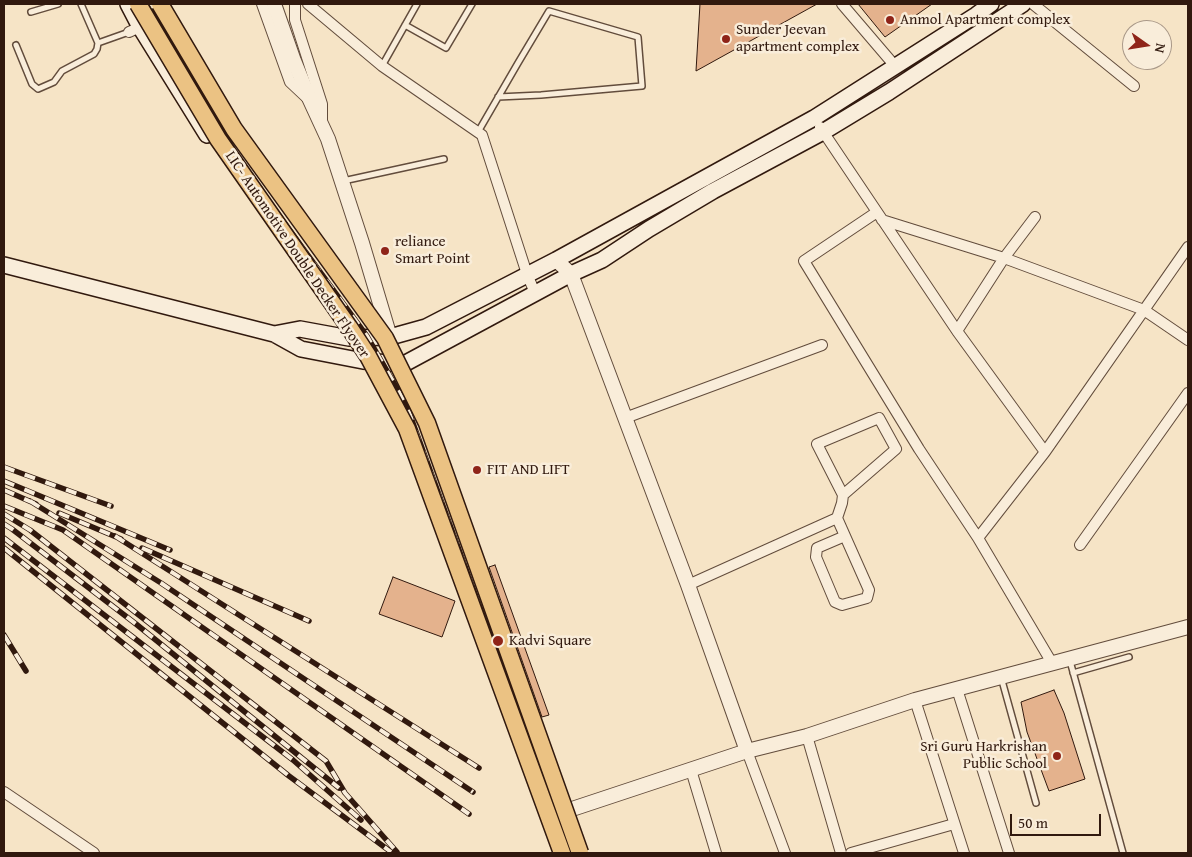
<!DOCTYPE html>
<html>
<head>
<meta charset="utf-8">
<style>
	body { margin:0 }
	#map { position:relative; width:1192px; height:857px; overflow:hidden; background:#f6e4c6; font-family:"Gentium Book Plus",serif }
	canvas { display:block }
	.frame { position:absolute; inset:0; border:5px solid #31190e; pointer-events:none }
	.north { position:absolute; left:1122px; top:20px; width:50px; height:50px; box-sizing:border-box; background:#f9edda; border:1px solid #a99888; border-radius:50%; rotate:103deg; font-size:14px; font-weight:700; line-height:20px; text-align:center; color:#31190e }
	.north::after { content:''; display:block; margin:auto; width:18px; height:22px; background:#8f2418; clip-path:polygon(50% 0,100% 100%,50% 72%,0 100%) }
	.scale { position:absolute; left:1010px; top:814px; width:91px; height:22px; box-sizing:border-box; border:2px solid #31190e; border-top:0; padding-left:6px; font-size:15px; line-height:18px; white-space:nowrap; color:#31190e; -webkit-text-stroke:4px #f9edda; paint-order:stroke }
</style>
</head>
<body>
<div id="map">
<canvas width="1192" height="857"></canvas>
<div class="frame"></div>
<div class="north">N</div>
<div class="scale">50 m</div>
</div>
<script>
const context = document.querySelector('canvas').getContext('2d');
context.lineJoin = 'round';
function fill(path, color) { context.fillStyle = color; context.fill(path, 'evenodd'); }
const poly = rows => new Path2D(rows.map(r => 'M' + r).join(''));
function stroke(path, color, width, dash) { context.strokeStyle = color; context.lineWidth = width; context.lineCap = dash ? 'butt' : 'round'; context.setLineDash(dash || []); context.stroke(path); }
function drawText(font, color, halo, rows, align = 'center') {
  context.font = font + ' "Gentium Book Plus",serif'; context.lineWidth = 5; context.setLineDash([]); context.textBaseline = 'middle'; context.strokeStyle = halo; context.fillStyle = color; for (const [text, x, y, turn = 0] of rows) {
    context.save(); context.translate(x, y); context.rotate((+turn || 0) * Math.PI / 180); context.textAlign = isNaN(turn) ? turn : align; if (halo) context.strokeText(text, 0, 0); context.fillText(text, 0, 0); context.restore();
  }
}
const building = poly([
	[700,4,817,4,696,71,700,4],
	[858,4,932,4,885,37,858,4],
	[495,565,549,715,542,717,489,567,495,565],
	[393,577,455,601,442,637,379,614,393,577],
	[1054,690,1064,713,1085,779,1049,791,1027,732,1021,702,1054,690]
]);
const service = poly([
	[81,4,98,43],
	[31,12,58,4],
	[405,25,446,48,472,4],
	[16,45,32,84,38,89,54,82,62,71,94,54,97,49,98,43,129,32],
	[382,66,417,4],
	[478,132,518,63,549,11,638,37,642,86,541,95,498,97],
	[343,181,444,159],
	[1070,661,1123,853],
	[1073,673,1129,657],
	[1001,677,1036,803]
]);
const minor = poly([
	[262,4,290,82,307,98],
	[295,4,295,20,322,104,322,122],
	[308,4,382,66,482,135,527,274,535,293],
	[842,4,895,66],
	[1033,4,1134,86],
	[129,32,140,27],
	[820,127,957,331,1045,452,1188,247],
	[877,212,804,261,919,449,978,538,1052,663],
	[882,220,1004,258,1144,310,1188,340],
	[957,331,1004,258,1035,217],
	[625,418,822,345],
	[843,495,896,449,879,418,817,444,843,495,842,503,837,518,845,536,817,548,816,557,835,602,842,605,867,598,869,590,845,536],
	[978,538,1045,452],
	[1080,545,1188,393],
	[688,585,837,518],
	[957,689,1009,853],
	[915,700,964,853],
	[807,736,841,853],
	[747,751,785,853],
	[691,770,716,853],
	[4,792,94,853],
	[851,853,954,824]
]);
const tertiary = poly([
	[274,4,294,61,310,100,328,139,362,243,390,337],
	[556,260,571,274,688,585,747,751],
	[557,814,747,751,807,736,915,700,1188,627]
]);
const secondary = poly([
	[128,4,140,27,207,135],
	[4,265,274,334,301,349,363,361,404,364,571,274,602,260,649,229,713,191,823,132,889,92,1023,4],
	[274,334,300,329,349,338,390,337,426,327,556,260,814,118,976,15,991,4]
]);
const rail = poly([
	[146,4,198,96,248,173,367,336,406,404,569,853],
	[4,467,111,506],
	[4,481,170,550],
	[4,490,36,504],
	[30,501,161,583,473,792],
	[4,506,63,530,469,814],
	[59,513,121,539],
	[4,514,30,530,326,761,345,793,397,852],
	[4,524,12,529,136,624,339,788],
	[115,536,479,768],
	[4,538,293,760,361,820],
	[4,548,289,776,391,852],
	[142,548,309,621],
	[4,635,26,671]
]);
const primaryBridge = poly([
	[138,4,218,139,349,327,368,356,407,429,562,853],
	[160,4,234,129,385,338,427,423,580,853]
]);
const markers = [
	[890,20,5,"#8f2418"],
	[726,39,5,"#8f2418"],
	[385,251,5,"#8f2418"],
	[477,470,5,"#8f2418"],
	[498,641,6,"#8f2418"],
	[1057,756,5,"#8f2418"]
];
const poiNames = [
	["Anmol Apartment complex",900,20],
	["Sunder Jeevan",736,30],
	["apartment complex",736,47],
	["reliance",395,242],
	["Smart Point",395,259],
	["FIT AND LIFT",487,470],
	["Kadvi Square",509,641],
	["Sri Guru Harkrishan",1047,747,"right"],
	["Public School",1047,764,"right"]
];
const streetNames = [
	["LIC- Automotive Double Decker Flyover",297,255,56]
];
fill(building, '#e4b28d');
stroke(building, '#31190e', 1);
stroke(service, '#624c3c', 8);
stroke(minor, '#624c3c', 12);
stroke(tertiary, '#624c3c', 16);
stroke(secondary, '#31190e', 18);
stroke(service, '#f9edda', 5);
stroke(minor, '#f9edda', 10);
stroke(tertiary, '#f9edda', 14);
stroke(secondary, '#f9edda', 15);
stroke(rail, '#31190e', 5.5);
stroke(rail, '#f9edda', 4, [11]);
stroke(primaryBridge, '#31190e', 19, []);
stroke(primaryBridge, '#ebc283', 16);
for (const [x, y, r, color] of markers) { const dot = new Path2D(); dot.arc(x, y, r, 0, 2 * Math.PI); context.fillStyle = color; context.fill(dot); stroke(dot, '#f9edda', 2); }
drawText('15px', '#31190e', '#f9edda', poiNames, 'left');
drawText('15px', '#31190e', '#f9edda', streetNames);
</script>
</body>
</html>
